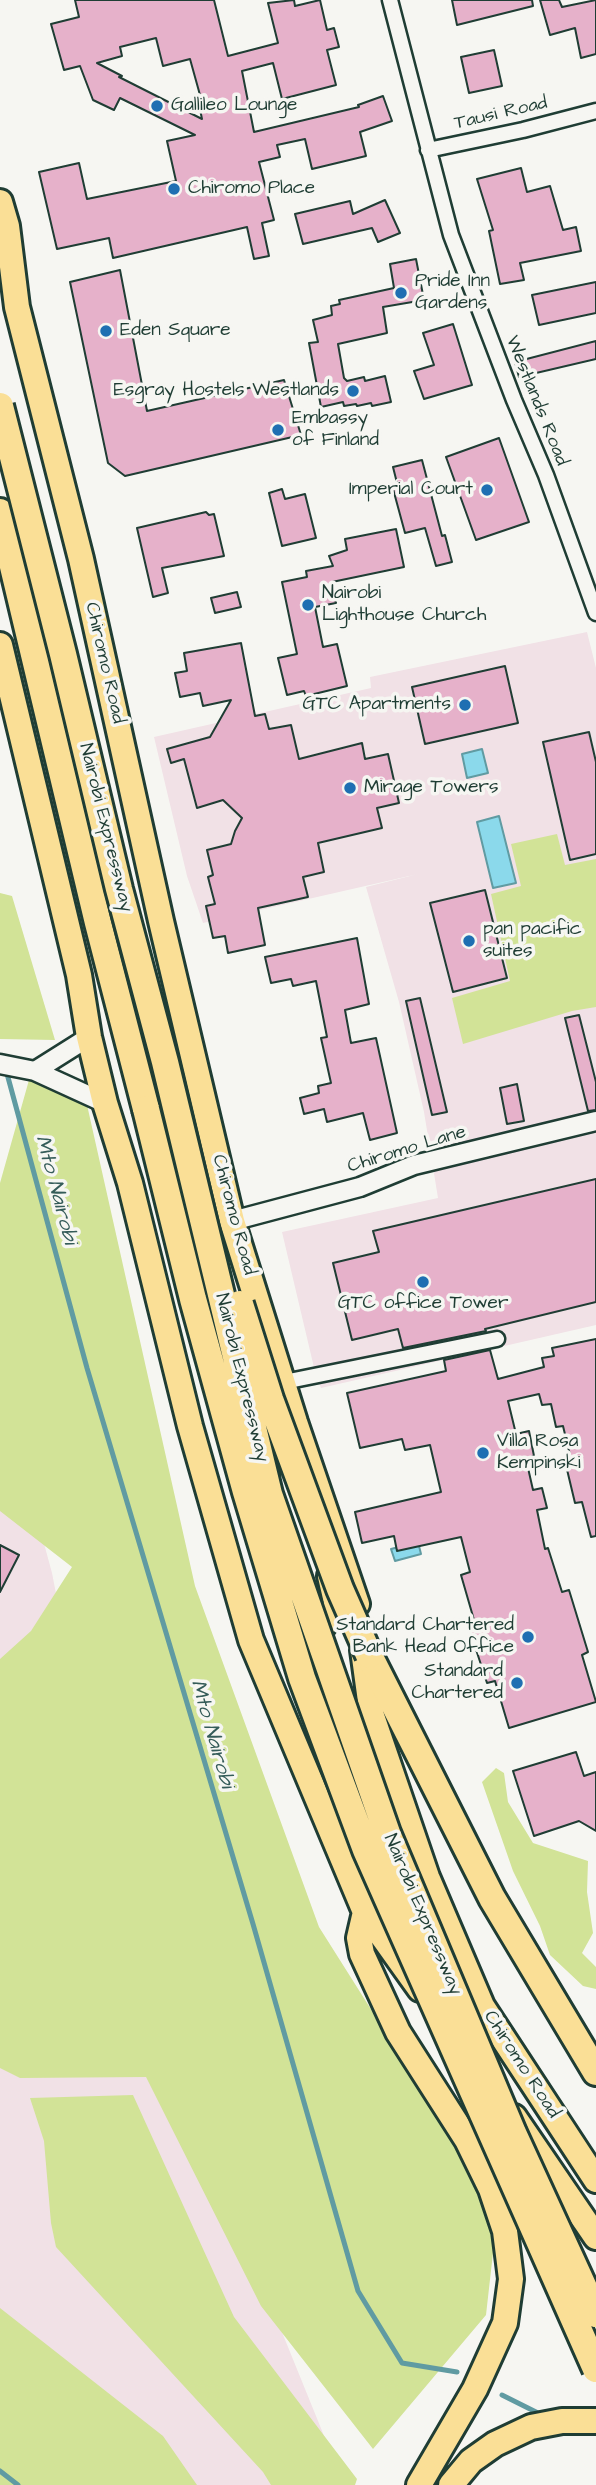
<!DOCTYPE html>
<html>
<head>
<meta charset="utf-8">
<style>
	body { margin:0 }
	canvas { display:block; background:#f6f6f2 }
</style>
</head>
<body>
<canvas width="596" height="2485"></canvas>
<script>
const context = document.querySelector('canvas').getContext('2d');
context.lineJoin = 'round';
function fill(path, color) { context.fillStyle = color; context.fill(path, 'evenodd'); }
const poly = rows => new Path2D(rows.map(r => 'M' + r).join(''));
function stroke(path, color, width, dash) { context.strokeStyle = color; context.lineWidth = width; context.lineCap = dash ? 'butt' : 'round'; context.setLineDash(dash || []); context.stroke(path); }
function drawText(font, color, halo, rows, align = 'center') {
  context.font = font + ' "Architects Daughter",sans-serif'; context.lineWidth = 7; context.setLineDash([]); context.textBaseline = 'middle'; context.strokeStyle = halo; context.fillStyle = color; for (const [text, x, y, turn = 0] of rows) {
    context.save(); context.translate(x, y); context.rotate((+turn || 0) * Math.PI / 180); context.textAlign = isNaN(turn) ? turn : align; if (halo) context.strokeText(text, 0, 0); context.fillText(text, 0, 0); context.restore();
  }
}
const built = poly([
	[587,632,596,668,596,1325,321,1388,316,1376,282,1232,438,1198,424,1112,399,1002,366,887,418,874,203,923,187,876,154,737,371,688,370,677],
	[0,1381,52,1573,82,1727,219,2177,344,2485,61,2485,0,2431]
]);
const green = poly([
	[557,834,565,865,596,859,596,1007,572,1011,463,1044,452,998,510,981,491,894,521,886,511,844],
	[0,893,12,896,55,1040,0,1039],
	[29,1080,83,1087,195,1586,319,1927,451,2136,479,2189,494,2244,486,2315,373,2449,261,2306,146,2077,20,2078,0,2068,0,1659,31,1631,72,1567,0,1511,0,1183],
	[496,1768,504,1773,508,1802,533,1843,588,1861,587,1892,593,1933,582,1953,596,1967,596,1989,583,1986,550,1955,540,1926,513,1871,482,1782],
	[133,2095,234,2317,357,2479,355,2485,271,2485,263,2472,56,2247,51,2223,44,2141,30,2098],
	[0,2308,163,2436,197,2485,0,2485]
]);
const water = poly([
	[482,749,488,773,467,778,462,754,482,749],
	[499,816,516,883,493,888,477,822,499,816],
	[418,1542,421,1554,395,1561,391,1549,418,1542]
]);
const stream = poly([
	[6,1070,87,1368,253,1924,358,2291,402,2363,457,2372],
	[502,2395,538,2413],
	[0,2471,18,2485]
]);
const building = poly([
	[75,0,214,0,228,56,278,43,268,3,294,0,295,6,320,0,327,30,334,28,339,47,327,50,336,85,282,99,273,63,242,71,254,132,359,107,358,105,383,96,392,121,360,132,366,156,312,169,305,139,277,145,280,157,259,162,274,220,262,223,269,256,254,259,247,227,113,258,109,238,57,249,39,172,79,163,87,199,176,181,167,141,195,135,120,98,114,110,93,100,80,66,64,70,51,24,79,17,75,0],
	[156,38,163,66,190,59,200,95,197,95,202,119,119,77,122,76,97,63,122,56,120,47,156,38],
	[452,0,532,0,533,6,457,25,452,0],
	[540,0,559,0,562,7,596,0,596,54,581,58,575,28,550,35,540,0],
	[494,50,502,86,469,93,461,57,494,50],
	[521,168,527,192,550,186,563,230,576,227,581,251,520,263,524,280,500,284,489,231,493,230,477,179,521,168],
	[385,200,400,233,378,242,372,228,303,244,295,214,350,201,353,214,385,200],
	[416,259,424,300,383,307,387,333,338,344,344,378,347,381,364,377,365,381,385,376,391,402,372,406,371,403,357,406,356,404,344,406,343,402,321,407,309,343,318,342,313,320,332,315,331,306,340,304,339,300,394,288,390,264,416,259],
	[120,270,147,411,284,380,301,435,125,476,108,463,70,282,120,270],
	[596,282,596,313,539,325,532,295,596,282],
	[453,324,472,385,424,399,414,371,434,365,423,333,453,324],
	[596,341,596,359,519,377,515,362,596,341],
	[499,438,529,522,476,540,446,457,499,438],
	[422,460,442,536,445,535,452,562,436,566,425,528,405,533,392,485,397,483,393,467,422,460],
	[282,489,285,499,305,494,316,538,282,546,269,493,282,489],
	[206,512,209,515,214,514,224,556,162,568,168,593,153,597,137,528,206,512],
	[396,529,404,567,332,582,336,603,315,607,323,647,337,644,347,686,306,696,304,691,287,695,278,658,297,654,282,582,307,577,306,571,333,566,329,556,347,550,345,539,396,529],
	[237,592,241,607,215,613,211,598,237,592],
	[241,643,255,716,265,714,269,729,291,725,299,759,362,743,365,759,388,754,399,803,377,808,382,828,318,843,324,872,303,877,308,897,258,908,265,945,228,953,225,936,213,938,206,906,215,904,208,877,213,875,207,850,231,844,235,831,242,818,223,800,197,808,184,759,171,763,167,749,210,737,231,700,203,706,200,693,180,697,175,673,187,671,184,653,241,643],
	[505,666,518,723,425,744,412,687,505,666],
	[589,732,596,762,596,854,570,860,543,742,589,732],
	[485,890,507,978,453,992,430,903,485,890],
	[357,938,369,1004,345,1010,351,1043,376,1038,397,1133,370,1140,363,1113,327,1122,324,1109,304,1114,300,1098,319,1093,318,1086,331,1083,321,1038,327,1037,316,981,293,986,291,979,271,983,265,957,357,938],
	[420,998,447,1112,432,1115,406,1001,420,998],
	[579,1015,596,1082,596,1110,588,1111,565,1018,579,1015],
	[517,1084,524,1121,507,1124,500,1088,517,1084],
	[596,1179,596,1302,485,1329,486,1331,403,1348,398,1329,352,1340,333,1263,379,1252,373,1231,596,1179],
	[596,1339,596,1536,591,1537,582,1502,575,1503,564,1457,570,1455,563,1426,556,1427,551,1404,542,1405,539,1394,508,1401,516,1434,529,1431,534,1456,526,1459,533,1490,542,1488,547,1508,537,1510,545,1549,548,1548,562,1592,569,1590,588,1652,582,1655,596,1702,509,1728,495,1681,487,1683,467,1622,474,1620,461,1575,470,1572,461,1537,397,1551,394,1536,362,1543,355,1512,441,1492,430,1445,405,1450,402,1439,360,1448,347,1393,446,1371,444,1360,490,1350,498,1379,544,1367,542,1358,554,1356,552,1348,596,1339],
	[0,1545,19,1555,0,1592,0,1545],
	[576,1752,584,1776,596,1772,596,1831,579,1821,534,1836,513,1771,576,1752]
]);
const minor = poly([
	[390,0,451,235,514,400,546,475,596,613],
	[428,150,523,130,596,111],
	[284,1382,497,1339]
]);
const tertiary = poly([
	[0,1064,35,1071,105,1103],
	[35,1071,89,1037],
	[232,1221,360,1187,414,1165,596,1121]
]);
const trunk = poly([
	[0,202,7,226,17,307,81,559,161,921,232,1221,295,1422,357,1604],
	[0,645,79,975,89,1037,105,1103,130,1183,190,1426,251,1640,365,1912,420,1989],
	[317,1648,315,1640,317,1634,334,1611,336,1602,330,1576],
	[363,1650,372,1716,427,1877,482,2006,596,2180],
	[365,1912,359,1938,362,1954,398,2032,467,2140,491,2189,505,2231,511,2279,505,2323,475,2389,419,2485],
	[514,2117,596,2237],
	[451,2485,471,2461,495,2444,531,2427,562,2421,596,2421]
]);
const motorway = poly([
	[0,512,98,923,146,1109],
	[369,1655,492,1898,596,2072]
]);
const motorwayBridge = poly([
	[0,406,63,654,119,889,165,1062,269,1494,387,1833,513,2133,596,2314],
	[146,1109,193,1299,246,1492,302,1678,366,1850,596,2369],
	[240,1304,270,1399,340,1589,369,1655]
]);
const markers = [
	[157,106,7,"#1f6fb2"],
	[174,189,7,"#1f6fb2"],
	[401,293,7,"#1f6fb2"],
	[106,331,7,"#1f6fb2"],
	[353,391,7,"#1f6fb2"],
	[278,430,7,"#1f6fb2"],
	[487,490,7,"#1f6fb2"],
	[308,605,7,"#1f6fb2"],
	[465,705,7,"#1f6fb2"],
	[350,788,7,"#1f6fb2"],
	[469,941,7,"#1f6fb2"],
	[423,1282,7,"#1f6fb2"],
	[483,1453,7,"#1f6fb2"],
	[528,1637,7,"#1f6fb2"],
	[517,1683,7,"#1f6fb2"]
];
const poiNames = [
	["Gallileo Lounge",171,106],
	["Chiromo Place",188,189],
	["Pride Inn",415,282],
	["Gardens",415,304],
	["Eden Square",120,331],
	["Esgray Hostels Westlands",339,391,"right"],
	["Embassy",292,419],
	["of Finland",292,441],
	["Imperial Court",473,490,"right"],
	["Nairobi",322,594],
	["Lighthouse Church",322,616],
	["GTC Apartments",451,705,"right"],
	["Mirage Towers",364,788],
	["pan pacific",483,930],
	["suites",483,952],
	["GTC office Tower",423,1304,"center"],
	["Villa Rosa",497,1442],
	["Kempinski",497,1464],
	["Standard Chartered",514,1626,"right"],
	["Bank Head Office",514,1648,"right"],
	["Standard",503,1672,"right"],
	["Chartered",503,1694,"right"]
];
const streetNames = [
	["Tausi Road",501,114,-13],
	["Westlands Road",536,401,68],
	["Chiromo Road",104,663,77],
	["Nairobi Expressway",105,828,76],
	["Chiromo Lane",407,1150,-17],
	["Chiromo Road",233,1215,75],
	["Nairobi Expressway",241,1378,76],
	["Nairobi Expressway",422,1915,67],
	["Chiromo Road",521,2065,57]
];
const waterNames = [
	["Mto Nairobi",55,1190,75],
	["Mto Nairobi",211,1734,74]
];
fill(built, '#f1e1e6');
fill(green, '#d2e397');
fill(water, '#8bd9eb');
stroke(water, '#609ba2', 2);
stroke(stream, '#609ba2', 5);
fill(building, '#e6b1ca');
stroke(building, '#1f3d34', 2);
stroke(minor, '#1f3d34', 19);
stroke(tertiary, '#1f3d34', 23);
stroke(trunk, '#1f3d34', 30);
stroke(motorway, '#1f3d34', 32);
stroke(minor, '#f6f6f2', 14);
stroke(tertiary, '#f6f6f2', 18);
stroke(trunk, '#fadf96', 24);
stroke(motorway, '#fadf96', 26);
stroke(motorwayBridge, '#1f3d34', 32, []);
stroke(motorwayBridge, '#fadf96', 26);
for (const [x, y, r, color] of markers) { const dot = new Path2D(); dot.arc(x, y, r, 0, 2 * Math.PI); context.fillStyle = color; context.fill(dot); stroke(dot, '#f6f6f2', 2.5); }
drawText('19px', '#1f3d34', '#f6f6f2', poiNames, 'left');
drawText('19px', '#1f3d34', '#f6f6f2', streetNames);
drawText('italic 21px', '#355c59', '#f6f6f2', waterNames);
</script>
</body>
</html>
